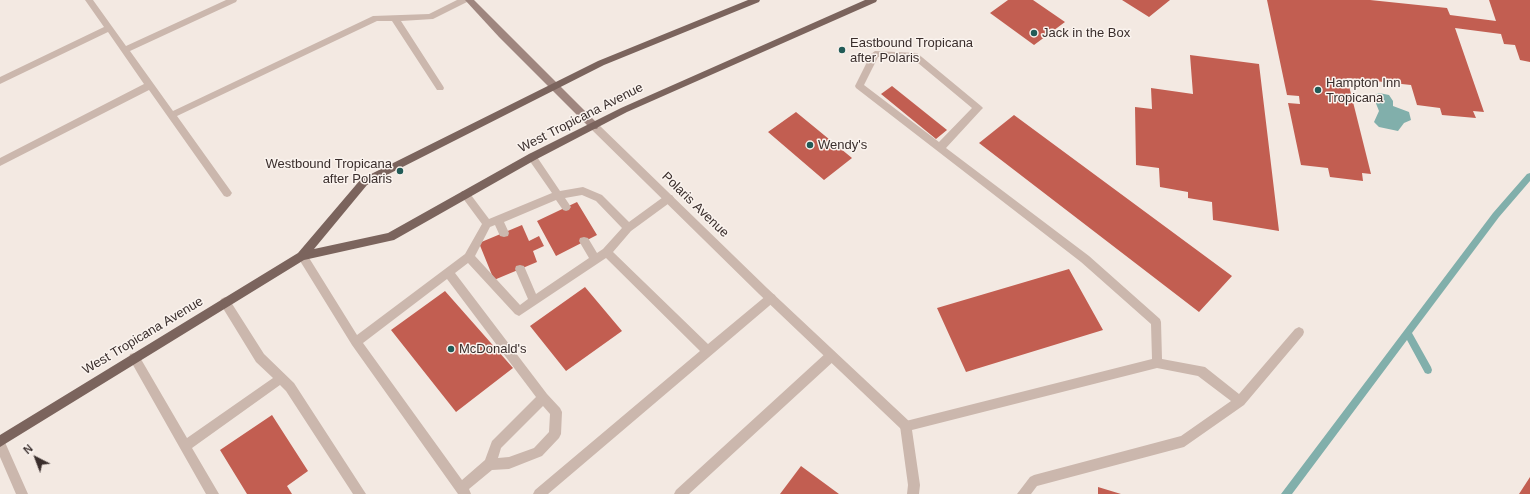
<!DOCTYPE html>
<html>
<head>
<meta charset="utf-8">
<style>
	body { margin:0 }
	#map { position:relative; width:1530px; height:494px; overflow:hidden; background:#f3e9e2; font-family:Helvetica,sans-serif }
	canvas { display:block }
	.north { position:absolute; left:16px; top:438px; width:40px; height:40px; -webkit-text-stroke:3px #faf3ee; paint-order:stroke; rotate:318deg; font-size:11px; font-weight:700; line-height:16px; text-align:center; color:#3a2e2c }
	.north::after { content:''; display:block; margin:auto; width:14px; height:18px; background:#3a2e2c; clip-path:polygon(50% 0,100% 100%,50% 72%,0 100%) }
</style>
</head>
<body>
<div id="map">
<canvas width="1530" height="494"></canvas>
<div class="north">N</div>
</div>
<script>
const context = document.querySelector('canvas').getContext('2d');
context.lineJoin = 'round';
function fill(path, color) { context.fillStyle = color; context.fill(path, 'evenodd'); }
const poly = rows => new Path2D(rows.map(r => 'M' + r).join(''));
function stroke(path, color, width, dash) { context.strokeStyle = color; context.lineWidth = width; context.lineCap = dash ? 'butt' : 'round'; context.setLineDash(dash || []); context.stroke(path); }
function drawText(font, color, halo, rows, align = 'center') {
  context.font = font + ' Helvetica,sans-serif'; context.lineWidth = 3; context.setLineDash([]); context.textBaseline = 'middle'; context.strokeStyle = halo; context.fillStyle = color; for (const [text, x, y, turn = 0] of rows) {
    context.save(); context.translate(x, y); context.rotate((+turn || 0) * Math.PI / 180); context.textAlign = isNaN(turn) ? turn : align; if (halo) context.strokeText(text, 0, 0); context.fillText(text, 0, 0); context.restore();
  }
}
const water = poly([
	[1379,93,1389,95,1393,101,1393,106,1409,112,1411,120,1404,123,1398,131,1379,127,1374,122,1379,111,1373,96]
]);
const stream = poly([
	[1530,173,1530,181,1499,217,1412,333,1431,367,1432,370,1431,373,1428,374,1425,373,1407,340,1292,494,1281,494,1493,213,1527,174,1530,173]
]);
const building = poly([
	[1008,0,1033,0,1065,22,1034,45,990,13],
	[1122,0,1170,0,1149,17],
	[1267,0,1370,0,1447,8,1450,15,1496,21,1489,0,1530,0,1530,62,1520,60,1515,45,1504,44,1501,34,1455,28,1484,112,1473,111,1476,118,1442,115,1440,108,1417,105,1411,85,1347,78,1371,174,1362,173,1363,181,1330,177,1328,168,1301,165,1288,103,1300,104,1299,96,1287,95],
	[1190,55,1259,64,1279,231,1213,220,1212,202,1188,198,1188,192,1160,187,1159,168,1136,165,1135,107,1152,109,1151,88,1193,94],
	[892,86,947,130,936,139,881,94],
	[796,112,852,158,824,180,768,132],
	[1014,115,1232,276,1199,312,979,143],
	[577,202,597,235,556,256,537,221],
	[522,225,529,241,539,236,544,246,533,251,537,262,494,280,479,243],
	[1069,269,1103,330,966,372,937,308],
	[585,287,622,331,566,371,530,326],
	[445,291,513,368,456,412,391,330],
	[272,415,308,471,287,486,292,494,247,494,220,450],
	[801,466,839,494,780,494],
	[1530,477,1530,494,1519,494],
	[1098,487,1121,494,1098,494]
]);
const lane = poly([
	[85,0,93,0,126,46,226,0,237,0,236,2,130,51,173,111,373,16,429,14,457,0,468,0,467,2,433,19,401,21,443,86,444,88,443,90,437,90,392,21,377,21,177,116,230,190,232,193,230,196,227,197,224,196,149,90,0,166,0,158,144,84,108,32,0,84,0,77,104,27,85,0],
	[875,51,917,53,981,106,983,108,981,110,946,148,1089,256,1160,319,1161,322,1162,359,1205,367,1239,394,1295,329,1299,327,1303,329,1304,332,1303,335,1244,405,1184,447,1037,486,1031,494,1017,494,1030,477,1034,475,1181,436,1231,401,1198,376,1157,368,912,430,920,485,919,494,907,494,908,485,900,426,902,422,1152,359,1151,324,1081,262,856,88,855,86,871,54,875,51],
	[878,57,912,58,972,108,939,142,864,85,878,57],
	[532,153,535,154,560,191,583,187,602,195,629,222,666,195,672,195,674,198,672,201,631,231,613,252,708,344,767,295,771,293,775,295,776,298,775,301,548,494,533,494,535,490,700,351,606,258,519,316,515,314,468,263,455,273,547,394,560,408,562,412,561,434,559,438,542,456,509,469,492,470,469,489,471,494,458,494,352,345,297,256,298,253,302,252,306,253,357,335,465,254,482,224,462,197,460,194,462,191,468,191,489,219,552,193,527,157,529,154,532,153],
	[582,195,596,201,622,228,603,249,597,253,588,238,584,237,580,238,579,241,589,258,536,294,524,266,520,265,516,266,515,269,528,299,520,305,475,256,490,227,495,225,500,236,504,237,508,236,509,233,504,222,556,200,563,210,566,211,569,210,571,207,565,198,582,195],
	[447,279,536,397,492,441,485,460,462,480,363,343,447,279],
	[543,406,550,414,549,432,534,448,509,457,498,458,501,448,543,406],
	[225,297,229,299,264,354,294,383,366,494,353,494,286,391,280,385,192,448,219,494,206,494,129,358,130,354,134,353,138,354,187,438,273,378,256,362,221,305,220,302,221,299,225,297],
	[831,351,835,352,836,356,835,360,689,494,674,494,676,490,827,352,831,351],
	[0,438,4,440,28,494,16,494,0,457,0,438]
]);
const street = poly([
	[594,122,597,123,767,288,910,422,912,426,910,430,906,431,902,430,759,294,591,129,589,126,591,123,594,122]
]);
const secondary = poly([
	[465,0,474,0,597,123,599,126,597,129,591,129,499,37,465,0]
]);
const primary = poly([
	[748,0,760,0,759,2,604,65,367,185,314,249,388,233,529,154,621,108,865,0,877,0,876,2,627,112,535,160,394,240,304,260,0,447,0,435,298,253,361,179,598,61,748,0]
]);
const markers = [
	[1034,33,4,"#225b57"],
	[842,50,4,"#225b57"],
	[1318,90,4,"#225b57"],
	[810,145,4,"#225b57"],
	[400,171,4,"#225b57"],
	[451,349,4,"#225b57"]
];
const poiNames = [
	["Jack in the Box",1042,33],
	["Eastbound Tropicana",850,43],
	["after Polaris",850,58],
	["Hampton Inn",1326,83],
	["Tropicana",1326,98],
	["Wendy's",818,145],
	["Westbound Tropicana",392,164,"right"],
	["after Polaris",392,179,"right"],
	["McDonald's",459,349]
];
const streetNames = [
	["West Tropicana Avenue",581,118,-27],
	["Polaris Avenue",695,205,44],
	["West Tropicana Avenue",143,336,-31]
];
fill(water, '#81afab');
fill(stream, '#81afab');
fill(building, '#c25e51');
fill(lane, '#cbb7ad');
fill(street, '#cbb7ad');
fill(secondary, '#9f867f');
fill(primary, '#7b645d');
for (const [x, y, r, color] of markers) { const dot = new Path2D(); dot.arc(x, y, r, 0, 2 * Math.PI); context.fillStyle = color; context.fill(dot); stroke(dot, '#faf3ee', 1.5); }
drawText('13px', '#3a2e2c', '#faf3ee', poiNames, 'left');
drawText('13px', '#3a2e2c', '#faf3ee', streetNames);
</script>
</body>
</html>
